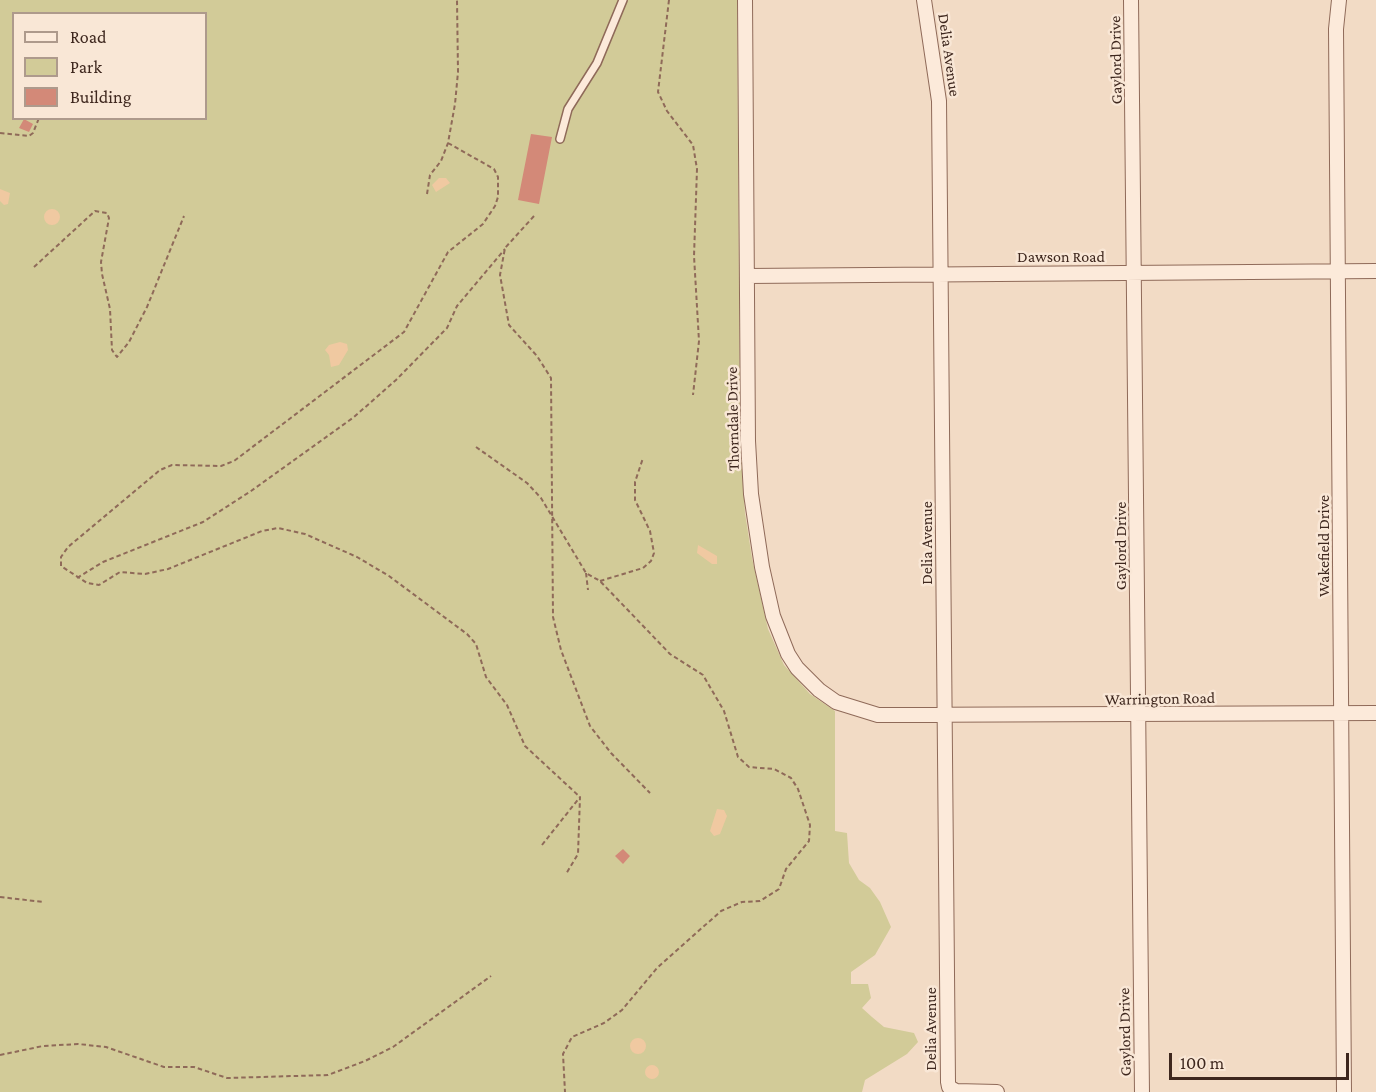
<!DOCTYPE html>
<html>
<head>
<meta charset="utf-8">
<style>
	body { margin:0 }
	#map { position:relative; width:1376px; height:1092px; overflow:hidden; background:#f2dbc5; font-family:"Crimson Pro",serif }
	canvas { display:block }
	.legend { position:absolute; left:12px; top:12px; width:195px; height:108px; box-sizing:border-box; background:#f9e7d6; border:2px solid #ae9a8c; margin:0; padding:8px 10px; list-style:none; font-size:18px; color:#3e271e }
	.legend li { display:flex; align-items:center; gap:12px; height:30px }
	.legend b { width:30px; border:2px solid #ae9a8c }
	.scale { position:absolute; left:1169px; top:1053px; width:180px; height:27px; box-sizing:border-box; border:3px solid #3e271e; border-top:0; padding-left:8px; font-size:18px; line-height:21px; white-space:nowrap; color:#3e271e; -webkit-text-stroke:4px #f9e7d6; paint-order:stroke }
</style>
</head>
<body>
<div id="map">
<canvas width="1376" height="1092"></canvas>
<ul class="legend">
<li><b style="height:8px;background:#fceada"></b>Road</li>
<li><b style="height:16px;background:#d2cb98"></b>Park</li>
<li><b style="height:16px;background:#d38978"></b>Building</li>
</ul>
<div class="scale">100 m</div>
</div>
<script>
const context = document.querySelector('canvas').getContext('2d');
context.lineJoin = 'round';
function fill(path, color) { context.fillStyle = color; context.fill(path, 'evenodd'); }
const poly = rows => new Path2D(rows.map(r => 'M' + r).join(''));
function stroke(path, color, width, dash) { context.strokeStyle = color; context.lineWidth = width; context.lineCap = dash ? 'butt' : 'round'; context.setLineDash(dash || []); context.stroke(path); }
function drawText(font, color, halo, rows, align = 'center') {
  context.font = font + ' "Crimson Pro",serif'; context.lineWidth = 5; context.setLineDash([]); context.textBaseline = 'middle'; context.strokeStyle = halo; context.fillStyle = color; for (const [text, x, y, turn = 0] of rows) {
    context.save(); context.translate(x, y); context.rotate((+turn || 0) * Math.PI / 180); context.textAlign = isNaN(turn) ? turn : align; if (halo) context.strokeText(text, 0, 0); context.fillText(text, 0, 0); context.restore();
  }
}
const green = poly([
	[0,0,737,0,740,438,745,513,752,558,768,629,784,665,810,694,835,711,835,831,847,833,849,863,859,880,870,888,880,902,891,927,875,955,851,972,851,984,868,984,871,998,862,1008,872,1017,884,1027,914,1033,918,1042,907,1054,865,1080,862,1092,0,1092],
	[14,14,206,14,206,118,14,118]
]);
const sand = poly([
	[439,178,446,178,450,183,436,192,432,185],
	[0,189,10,193,8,204,4,205,0,201],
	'44 217a8 8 0 1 1 16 0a8 8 0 1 1-16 0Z',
	[340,342,347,344,348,350,339,365,331,367,329,355,325,350,329,345],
	[698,545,717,556,717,564,712,564,697,553],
	[717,809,724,810,727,816,720,834,714,836,710,831],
	'630 1046a8 8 0 1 1 16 0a8 8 0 1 1-16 0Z',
	'645 1072a7 7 0 1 1 14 0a7 7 0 1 1-14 0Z'
]);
const building = poly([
	[24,119,33,124,29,132,19,128],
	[531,134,552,137,539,204,518,200],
	[623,849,630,856,623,864,615,856]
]);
const path = poly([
	[669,0,658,92,667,111,693,145,697,169,694,256,699,341,693,395],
	[0,133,29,136,33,133,39,118],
	[448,143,494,169,498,177,498,197,495,206,483,224,448,252,404,332,234,461,221,466,172,465,160,470,68,547,61,557,61,566,87,583,99,585,120,572,145,574,168,569,262,531,278,528,305,534,357,557,389,576,467,634,476,644,486,677,507,705,525,746,580,797],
	[427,194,430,175,441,161,448,143,455,104,458,72,457,0],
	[534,216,505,248,500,275,509,325,537,356,551,378,553,617,561,650,590,726,611,753,650,793],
	[34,267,95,211,107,213,109,218,101,262,102,274,110,309,112,350,117,357,129,342,147,307,184,216],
	[476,447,527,483,541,498,586,573,600,581,670,654,703,675,724,711,738,757,749,767,774,769,791,778,798,789,810,825,809,841,786,869,779,889,760,901,742,902,721,911,657,968,622,1010,604,1023,572,1037,563,1054,565,1092],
	[586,573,588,590],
	[77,578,103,562,203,522,251,491,354,417,396,380,447,328,457,306,505,249],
	[600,581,643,568,651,561,654,553,650,531,635,500,635,482,643,458],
	[542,845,580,797,578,854,566,874],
	[0,897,43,902],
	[0,1055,43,1046,78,1044,106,1047,164,1067,194,1067,227,1078,328,1075,365,1061,393,1047,491,976]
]);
const service = poly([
	[560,139,568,109,597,63,623,0]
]);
const minor = poly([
	[745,0,748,441,751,494,762,567,773,616,788,654,797,668,819,690,836,702,878,715,1376,713],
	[924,0,939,101,948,1082,949,1087,956,1091,997,1092],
	[1131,0,1142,1092],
	[1339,0,1336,29,1344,1092],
	[747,276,1376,271]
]);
const streetNames = [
	["Delia Avenue",949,55,82],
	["Gaylord Drive",1116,60,-91],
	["Dawson Road",1061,257],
	["Thorndale Drive",733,419,-91],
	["Delia Avenue",927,543,-90],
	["Gaylord Drive",1121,546,-90],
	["Wakefield Drive",1324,546,-90],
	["Warrington Road",1160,699,-1],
	["Delia Avenue",931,1029,-90],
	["Gaylord Drive",1125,1032,-91]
];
fill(green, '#d2cb98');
fill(sand, '#f0c9a1');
fill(building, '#d38978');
stroke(service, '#8f6a59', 10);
stroke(minor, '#8f6a59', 16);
stroke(path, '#8f6a59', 2, [4.5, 3]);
stroke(service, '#fceada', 7);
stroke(minor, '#fceada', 14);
drawText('16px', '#3e271e', '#f9e7d6', streetNames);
</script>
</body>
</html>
